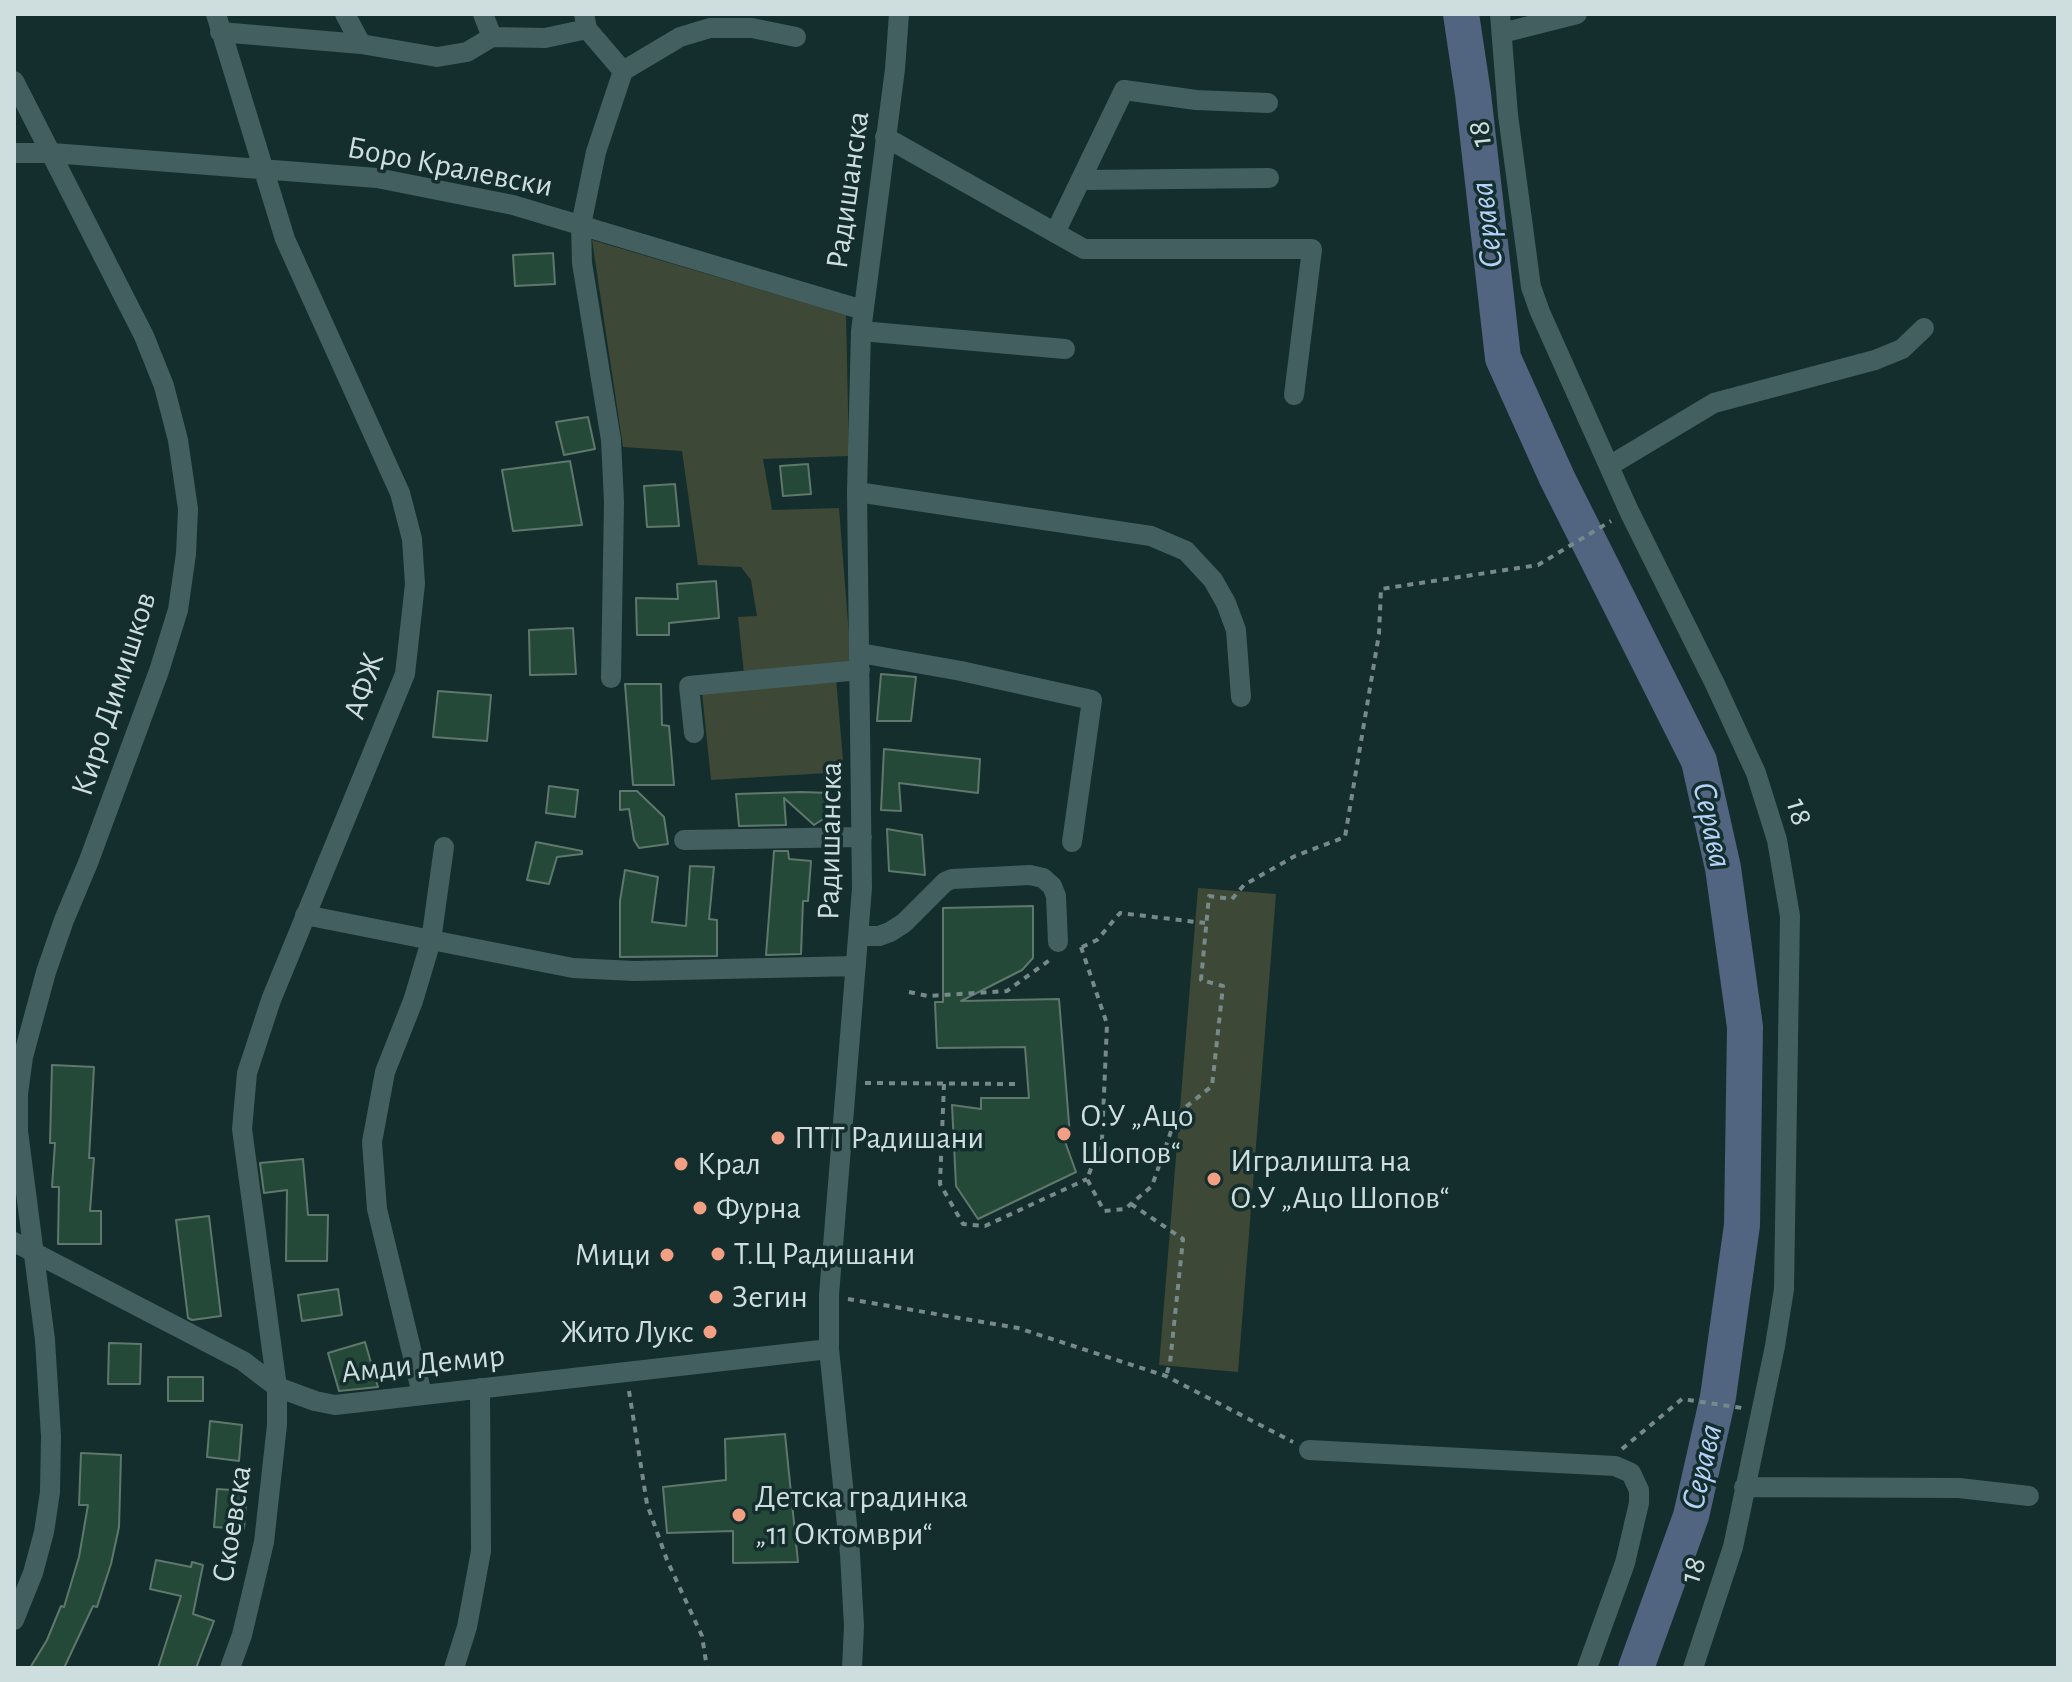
<!DOCTYPE html>
<html>
<head>
<meta charset="utf-8">
<style>
	body { margin:0 }
	#map { position:relative; width:2072px; height:1682px; overflow:hidden; background:#142e2e; font-family:"Alegreya Sans",sans-serif }
	canvas { display:block }
	.frame { position:absolute; inset:0; border:16px solid #cedddd; pointer-events:none }
</style>
</head>
<body>
<div id="map">
<canvas width="2072" height="1682"></canvas>
<div class="frame"></div>
</div>
<script>
const context = document.querySelector('canvas').getContext('2d');
context.lineJoin = 'round';
function fill(path, color) { context.fillStyle = color; context.fill(path, 'evenodd'); }
const poly = rows => new Path2D(rows.map(r => 'M' + r).join(''));
function stroke(path, color, width, dash) { context.strokeStyle = color; context.lineWidth = width; context.lineCap = dash ? 'butt' : 'round'; context.setLineDash(dash || []); context.stroke(path); }
function drawText(font, color, halo, rows, align = 'center') {
  context.font = font + ' "Alegreya Sans",sans-serif'; context.lineWidth = 7; context.setLineDash([]); context.textBaseline = 'middle'; context.strokeStyle = halo; context.fillStyle = color; for (const [text, x, y, turn = 0] of rows) {
    context.save(); context.translate(x, y); context.rotate((+turn || 0) * Math.PI / 180); context.textAlign = isNaN(turn) ? turn : align; if (halo) context.strokeText(text, 0, 0); context.fillText(text, 0, 0); context.restore();
  }
}
const green = poly([
	[592,240,846,315,849,456,763,459,772,510,839,508,851,661,744,674,738,617,757,616,751,580,741,567,698,565,682,451,623,447],
	[836,678,844,772,711,780,702,692],
	[1198,888,1276,894,1238,1372,1159,1365]
]);
const river = poly([
	[1461,14,1473,94,1503,358,1557,478,1699,761,1723,868,1745,1027,1742,1225,1718,1397,1691,1516,1636,1668]
]);
const building = poly([
	[553,253,555,284,515,286,513,255,553,253],
	[588,417,595,449,564,455,556,422,588,417],
	[570,461,582,525,513,531,502,470,570,461],
	[808,464,811,494,783,496,780,466,808,464],
	[675,484,679,526,647,527,644,486,675,484],
	[716,581,719,618,669,623,669,635,637,635,636,598,678,599,677,584,716,581],
	[573,628,576,674,530,675,529,630,573,628],
	[881,674,916,677,911,721,877,721,881,674],
	[625,684,661,684,662,725,669,726,674,785,633,785,625,684],
	[438,691,491,695,487,741,433,737,438,691],
	[884,749,980,759,978,793,899,783,901,811,881,810,884,749],
	[549,786,578,790,575,817,546,813,549,786],
	[620,791,637,791,664,817,668,844,639,848,634,840,629,809,620,810,620,791],
	[801,792,830,793,834,812,814,825,784,798,786,825,739,826,736,794,801,792],
	[887,829,922,835,925,875,889,871,887,829],
	[536,842,582,851,582,854,557,857,549,884,527,880,536,842],
	[774,851,788,851,789,859,811,861,808,901,803,901,801,954,766,955,774,851],
	[690,866,714,867,709,919,717,920,717,956,620,957,620,901,625,870,658,877,652,922,686,926,690,866],
	[1033,906,1033,958,1022,970,961,1001,1059,999,1070,1136,1063,1136,1076,1172,978,1219,956,1186,952,1105,981,1109,981,1098,1029,1098,1025,1047,937,1048,935,1002,943,1002,943,908,1033,906],
	[52,1065,94,1067,89,1158,94,1158,90,1211,101,1211,101,1244,58,1244,59,1187,52,1187,55,1143,50,1143,52,1065],
	[303,1159,308,1215,328,1215,327,1261,286,1261,287,1190,264,1193,260,1163,303,1159],
	[209,1216,221,1316,192,1320,188,1318,176,1220,209,1216],
	[338,1289,342,1315,302,1321,298,1295,338,1289],
	[365,1342,378,1387,339,1391,328,1353,365,1342],
	[109,1343,141,1344,140,1384,108,1384,109,1343],
	[168,1377,203,1377,203,1401,168,1401,168,1377],
	[210,1421,242,1425,239,1461,207,1457,210,1421],
	[785,1434,798,1562,733,1563,733,1531,667,1533,663,1487,726,1480,725,1439,785,1434],
	[81,1453,121,1455,119,1527,111,1564,97,1607,93,1606,64,1668,30,1668,47,1640,61,1606,64,1607,79,1557,88,1505,79,1505,81,1453],
	[217,1489,247,1491,244,1529,214,1527,217,1489],
	[156,1560,191,1567,192,1562,203,1565,193,1614,214,1621,196,1668,158,1668,181,1596,150,1589,156,1560]
]);
const path = poly([
	[1081,947,1107,1024,1102,1140,1087,1179,1104,1211,1125,1209,1152,1186,1177,1114,1212,1086,1223,986,1201,980,1209,896,1232,899,1244,885,1295,856,1345,837,1379,634,1381,589,1538,565,1611,521],
	[1082,947,1097,940,1120,913,1205,923],
	[909,992,928,996,1007,991,1051,959],
	[865,1083,1015,1084],
	[944,1084,940,1184,963,1224,985,1226,1087,1179],
	[1131,1204,1183,1239,1170,1363,1166,1376],
	[848,1299,1018,1328,1166,1376,1293,1442],
	[629,1391,647,1504,667,1560,702,1636,707,1668],
	[1622,1449,1682,1399,1742,1408]
]);
const minor = poly([
	[216,14,285,239,400,493,412,539,415,584,405,674,271,1000,247,1073,242,1129,277,1387,277,1425,264,1542,242,1635,230,1668],
	[345,14,361,44],
	[483,14,492,37,545,38,587,29],
	[584,14,587,29,623,71,596,152,581,225,582,263,611,440,614,502,611,678],
	[1500,14,1508,115,1531,287,1540,312,1629,511,1715,684,1756,773,1777,840,1790,916,1784,1289,1775,1346,1733,1547,1693,1668],
	[220,32,361,44,437,57,467,52,492,37],
	[1502,33,1577,14],
	[623,71,680,37,710,28,752,28,796,37],
	[14,81,144,336,164,386,178,440,188,509,186,554,178,610,159,671,88,863,64,920,46,972,23,1057,18,1094,18,1131,45,1340,51,1436,50,1492,44,1532,33,1573,14,1620],
	[885,137,1084,249,1312,249,1294,395],
	[14,153,52,153,377,178,513,205,863,310],
	[1083,180,1269,178],
	[1055,233,1124,90,1196,100,1268,103],
	[861,331,1065,349],
	[1609,466,1714,403,1875,360,1902,349,1924,328],
	[857,492,1151,536,1186,551,1213,580,1226,603,1236,630,1241,697],
	[860,653,961,671,1092,700,1072,842],
	[694,733,689,686,860,670],
	[684,840,862,837],
	[305,915,573,968,634,971,856,966],
	[859,936,879,936,890,932,904,923,945,882,952,879,1030,875,1043,878,1052,886,1056,896,1058,942],
	[14,1242,243,1361,277,1387,315,1401,335,1405,829,1349],
	[422,1394,377,1209,372,1142,385,1072,413,1001,431,941,444,847],
	[1309,1450,1615,1466,1631,1473,1639,1490,1639,1503,1625,1563,1587,1668],
	[1744,1487,1959,1488,2029,1496],
	[454,1668,467,1627,481,1551,480,1388],
	[852,1668,854,1626,850,1554,829,1349,829,1295,862,888,857,492,861,331,895,69,899,14]
]);
const markers = [
	[1064,1134,8,"#f39f84"],
	[778,1138,8,"#f39f84"],
	[681,1164,8,"#f39f84"],
	[1214,1179,8,"#f39f84"],
	[700,1208,8,"#f39f84"],
	[718,1254,8,"#f39f84"],
	[667,1255,8,"#f39f84"],
	[716,1297,8,"#f39f84"],
	[710,1332,8,"#f39f84"],
	[739,1515,8,"#f39f84"]
];
const streetNames = [
	["18",1480,134,-96],
	["Боро Кралевски",450,167,11],
	["Радишанска",848,190,-82],
	["АФЖ",364,686,-72],
	["Киро Димишков",114,694,-72],
	["18",1799,812,74],
	["Радишанска",830,841,-89],
	["Амди Демир",423,1364,-6],
	["Скоевска",232,1524,-81],
	["18",1693,1570,-72]
];
const poiNames = [
	["О.У „Ацо",1080,1116],
	["Шопов“",1080,1153],
	["ПТТ Радишани",794,1138],
	["Игралишта на",1230,1161],
	["О.У „Ацо Шопов“",1230,1198],
	["Крал",697,1164],
	["Фурна",716,1208],
	["Т.Ц Радишани",734,1254],
	["Мици",651,1255,"right"],
	["Зегин",732,1297],
	["Жито Лукс",694,1332,"right"],
	["Детска градинка",755,1497],
	["„11 Октомври“",755,1534]
];
const waterNames = [
	["Серава",1487,225,-97],
	["Серава",1712,825,78],
	["Серава",1702,1467,-77]
];
fill(green, '#3e4836');
stroke(river, '#516480', 36);
fill(building, '#244939');
stroke(building, '#60776c', 2);
stroke(path, '#768a8a', 4, [6, 6]);
stroke(minor, '#445f5f', 20);
for (const [x, y, r, color] of markers) { const dot = new Path2D(); dot.arc(x, y, r, 0, 2 * Math.PI); context.fillStyle = color; context.fill(dot); stroke(dot, '#142e2e', 3); }
drawText('32px', '#cedddd', '#142e2e', streetNames);
drawText('32px', '#cedddd', '#142e2e', poiNames, 'left');
drawText('italic 34px', '#b5d1fa', '#142e2e', waterNames);
</script>
</body>
</html>
